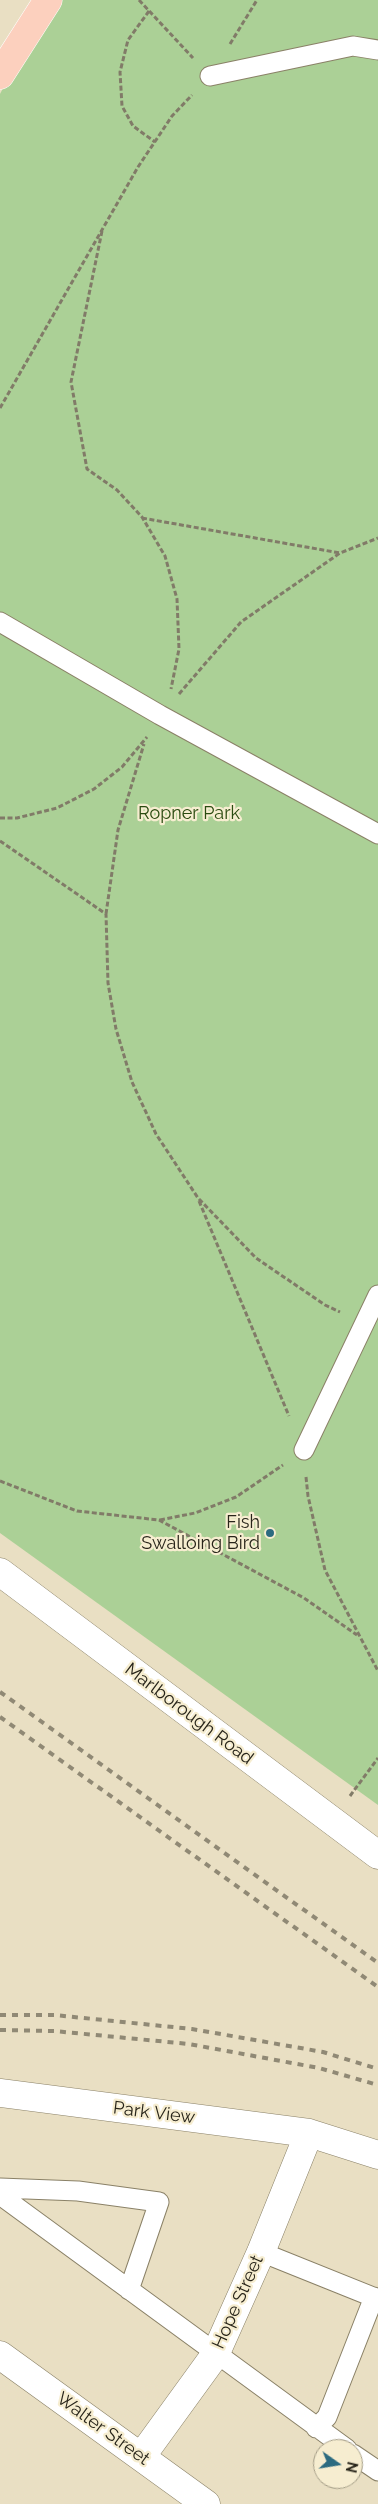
<!DOCTYPE html>
<html>
<head>
<meta charset="utf-8">
<style>
	body { margin:0 }
	#map { position:relative; width:378px; height:2504px; overflow:hidden; background:#e9dfc3; font-family:Raleway,sans-serif }
	canvas { display:block }
	.north { position:absolute; left:313px; top:2439px; width:50px; height:50px; box-sizing:border-box; background:#f6edd0; border:1px solid #a49d87; border-radius:50%; rotate:103deg; font-size:14px; font-weight:700; line-height:20px; text-align:center; color:#28251a }
	.north::after { content:''; display:block; margin:auto; width:18px; height:22px; background:#2c6b80; clip-path:polygon(50% 0,100% 100%,50% 72%,0 100%) }
</style>
</head>
<body>
<div id="map">
<canvas width="378" height="2504"></canvas>
<div class="north">N</div>
</div>
<script>
const context = document.querySelector('canvas').getContext('2d');
context.lineJoin = 'round';
function fill(path, color) { context.fillStyle = color; context.fill(path, 'evenodd'); }
const poly = rows => new Path2D(rows.map(r => 'M' + r).join(''));
function stroke(path, color, width, dash) { context.strokeStyle = color; context.lineWidth = width; context.lineCap = dash ? 'butt' : 'round'; context.setLineDash(dash || []); context.stroke(path); }
function drawText(font, color, halo, rows, align = 'center') {
  context.font = font + ' Raleway,sans-serif'; context.lineWidth = 4.5; context.setLineDash([]); context.textBaseline = 'middle'; context.strokeStyle = halo; context.fillStyle = color; for (const [text, x, y, turn = 0] of rows) {
    context.save(); context.translate(x, y); context.rotate((+turn || 0) * Math.PI / 180); context.textAlign = isNaN(turn) ? turn : align; if (halo) context.strokeText(text, 0, 0); context.fillText(text, 0, 0); context.restore();
  }
}
const green = poly([
	[56,0,378,0,378,1805,0,1533,0,94,36,25]
]);
const path = poly([
	[139,0,193,58],
	[149,11,128,40,120,72,122,106,133,126,155,142],
	[230,44,257,0],
	[102,231,71,382,87,469,117,490,142,517,165,556,177,599,179,649,171,689],
	[0,408,138,167,172,116,192,95],
	[142,518,340,553],
	[179,694,241,622,340,553,378,538],
	[0,818,17,818,57,808,94,789,122,767,147,737],
	[0,841,106,914,108,983,116,1029,132,1082,156,1134,198,1198,256,1258,325,1305,340,1312],
	[106,914,118,830,144,744],
	[199,1201,289,1416],
	[306,1477,308,1496,325,1570,378,1671],
	[0,1481,77,1511,159,1520,304,1598,357,1635],
	[160,1520,195,1513,236,1497,283,1465],
	[350,1796,378,1758]
]);
const lane = poly([
	[210,76,353,46,378,50],
	[0,622,160,715,378,834],
	[304,1450,378,1295],
	[0,2188,78,2191,159,2202,129,2290],
	[0,2195,347,2449],
	[261,2252,378,2299],
	[316,2428,327,2417,374,2297],
	[353,2454,378,2471]
]);
const street = poly([
	[0,1572,378,1855],
	[0,2093,309,2133,378,2155],
	[0,2355,206,2504],
	[141,2457,215,2355,261,2252,309,2133]
]);
const primary = poly([
	[0,75,48,0]
]);
const rail = poly([
	[0,1692,378,1963],
	[0,1717,378,1987],
	[0,2015,54,2015,192,2029,323,2052,378,2069],
	[0,2030,54,2031,189,2044,319,2068,378,2085]
]);
const markers = [
	[270,1533,5,"#2c6b80"]
];
const parkNames = [
	["Ropner Park",189,814]
];
const poiNames = [
	["Fish",260,1523],
	["Swalloing Bird",260,1544]
];
const streetNames = [
	["Marlborough Road",189,1714,37],
	["Park View",154,2113,7],
	["Hope Street",238,2302,-66],
	["Walter Street",103,2429,36]
];
fill(green, '#abd096');
stroke(lane, '#8a8167', 21);
stroke(street, '#8a8167', 29);
stroke(primary, '#fff', 29);
stroke(path, '#817b68', 3, [5, 2.5]);
stroke(lane, '#fff', 19);
stroke(street, '#fff', 28);
stroke(primary, '#fcd0be', 28);
stroke(rail, '#908975', 4, [6, 6]);
for (const [x, y, r, color] of markers) { const dot = new Path2D(); dot.arc(x, y, r, 0, 2 * Math.PI); context.fillStyle = color; context.fill(dot); stroke(dot, '#f6edd0', 2); }
drawText('18px', '#2a4b10', '#f6edd0', parkNames);
drawText('18px', '#28251a', '#f6edd0', poiNames, 'right');
drawText('18px', '#28251a', '#f6edd0', streetNames);
</script>
</body>
</html>
